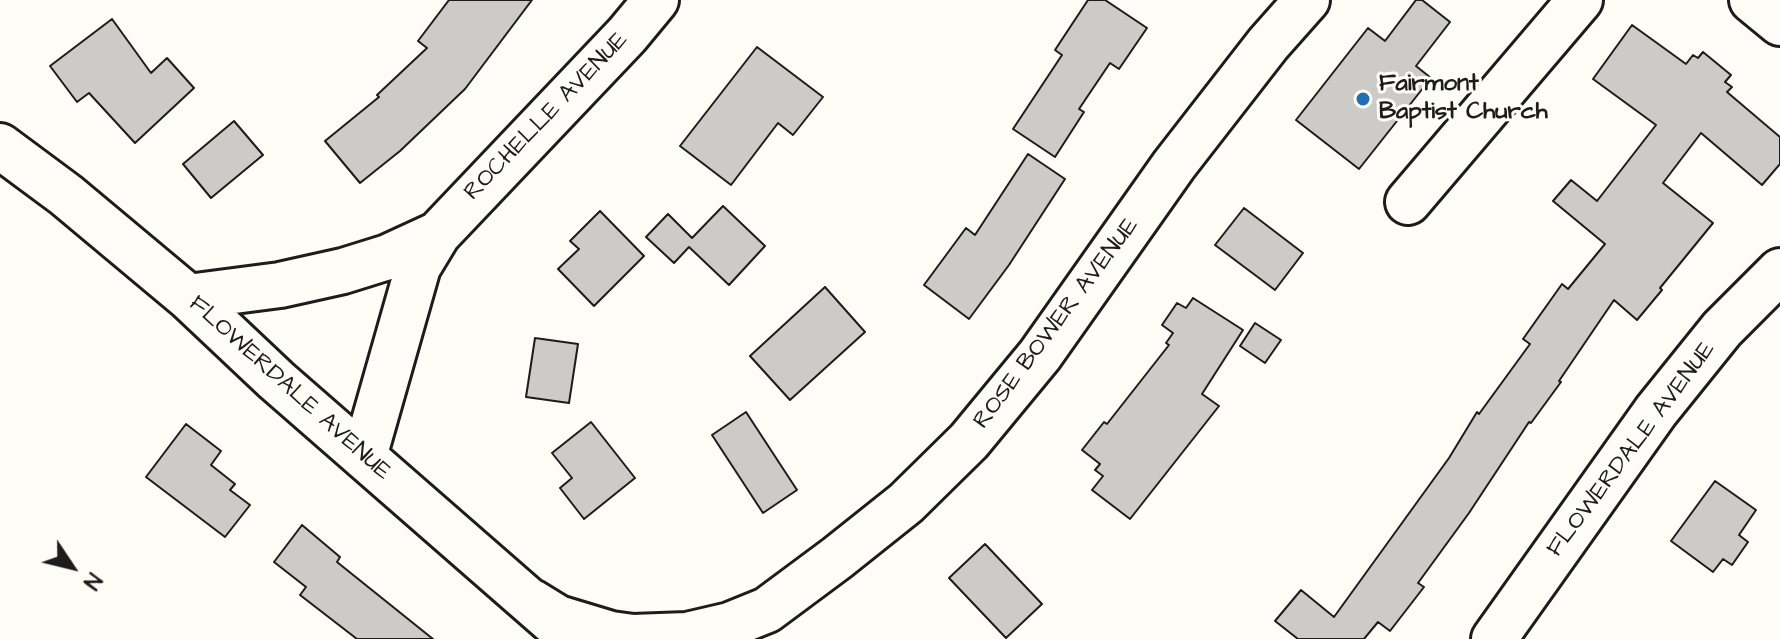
<!DOCTYPE html>
<html>
<head>
<meta charset="utf-8">
<style>
	body { margin:0 }
	#map { position:relative; width:1780px; height:639px; overflow:hidden; background:#fdfcf7; font-family:"Architects Daughter",sans-serif }
	canvas { display:block }
	.north { position:absolute; left:32px; top:527px; width:80px; height:80px; -webkit-text-stroke:6px #fdfcf7; paint-order:stroke; rotate:125deg; font-size:22px; font-weight:700; line-height:32px; text-align:center; color:#1c1c1c }
	.north::after { content:''; display:block; margin:auto; width:28px; height:36px; background:#1c1c1c; clip-path:polygon(50% 0,100% 100%,50% 72%,0 100%) }
</style>
</head>
<body>
<div id="map">
<canvas width="1780" height="639"></canvas>
<div class="north">N</div>
</div>
<script>
const context = document.querySelector('canvas').getContext('2d');
context.lineJoin = 'round';
function fill(path, color) { context.fillStyle = color; context.fill(path, 'evenodd'); }
const poly = rows => new Path2D(rows.map(r => 'M' + r).join(''));
function stroke(path, color, width, dash) { context.strokeStyle = color; context.lineWidth = width; context.lineCap = dash ? 'butt' : 'round'; context.setLineDash(dash || []); context.stroke(path); }
function drawText(font, color, halo, rows, align = 'center') {
  context.font = font + ' "Architects Daughter",sans-serif'; context.lineWidth = 6; context.setLineDash([]); context.textBaseline = 'middle'; context.strokeStyle = halo; context.fillStyle = color; for (const [text, x, y, turn = 0] of rows) {
    context.save(); context.translate(x, y); context.rotate((+turn || 0) * Math.PI / 180); context.textAlign = isNaN(turn) ? turn : align; if (halo) context.strokeText(text, 0, 0); context.fillText(text, 0, 0); context.restore();
  }
}
const building = poly([
	[449,0,532,0,465,89,400,151,360,183,325,141,379,97,377,95,427,48,418,41,449,0],
	[1088,0,1105,0,1147,28,1119,69,1110,63,1079,109,1084,112,1055,157,1013,129,1062,55,1055,50,1088,0],
	[1416,0,1422,0,1450,22,1416,66,1431,78,1359,169,1296,120,1368,28,1385,41,1416,0],
	[112,19,151,73,167,58,194,88,135,143,89,93,77,102,50,66,112,19],
	[1632,25,1686,64,1693,55,1698,58,1703,52,1731,75,1725,82,1732,87,1727,92,1780,137,1780,164,1762,185,1701,133,1663,183,1713,223,1660,288,1662,290,1637,320,1614,300,1559,381,1561,382,1531,423,1529,422,1469,513,1418,583,1424,587,1390,631,1378,622,1364,639,1298,639,1275,621,1301,590,1334,617,1449,458,1477,412,1479,414,1530,344,1523,339,1562,284,1568,289,1605,244,1553,201,1571,180,1597,201,1656,125,1593,79,1632,25],
	[757,47,823,97,793,135,778,123,731,185,680,146,757,47],
	[234,121,263,155,211,198,183,164,234,121],
	[1028,154,1065,179,1009,265,969,319,924,285,966,228,975,235,1028,154],
	[723,206,765,246,729,285,689,247,674,263,646,237,668,214,692,238,723,206],
	[1244,208,1303,253,1275,290,1215,245,1244,208],
	[600,211,644,256,594,306,558,269,579,249,570,241,600,211],
	[825,287,865,332,790,400,750,356,825,287],
	[1193,298,1243,330,1202,394,1219,406,1130,519,1092,490,1103,476,1095,470,1100,464,1082,450,1104,422,1107,424,1169,345,1166,343,1173,333,1162,325,1177,303,1186,308,1193,298],
	[1255,323,1281,340,1265,363,1240,346,1255,323],
	[535,338,578,344,569,403,526,397,535,338],
	[746,412,797,490,763,513,712,435,746,412],
	[591,422,635,478,584,519,560,488,572,478,552,453,591,422],
	[186,424,221,451,211,465,235,484,230,490,250,505,225,537,146,477,186,424],
	[1715,481,1756,510,1739,535,1748,542,1732,565,1723,559,1713,572,1671,541,1715,481],
	[302,525,340,557,337,562,433,639,357,639,300,595,306,587,274,562,302,525],
	[985,544,1042,604,1006,638,949,578,985,544]
]);
const minor = poly([
	[1752,0,1780,23],
	[0,146,66,195,188,297,276,380,552,621],
	[1408,202,1580,0],
	[188,297,280,285,343,271,388,257,438,234,627,35,656,0],
	[364,457,418,267,438,234],
	[532,602,558,618,611,634,633,637,687,635,730,625,767,610,837,558,906,503,969,441,1040,355,1174,165,1268,44,1307,0],
	[1494,639,1656,411,1722,329,1780,271]
]);
const markers = [
	[1363,99,8,"#1f6fb2"]
];
const poiNames = [
	["Fairmont",1379,85],
	["Baptist Church",1379,113]
];
const streetNames = [
	["ROCHELLE AVENUE",547,117,-46],
	["ROSE BOWER AVENUE",1057,324,-53],
	["FLOWERDALE AVENUE",289,389,42],
	["FLOWERDALE AVENUE",1632,450,-53]
];
fill(building, '#cccbc8');
stroke(building, '#1c1c1c', 2);
stroke(minor, '#1c1c1c', 50);
stroke(minor, '#fdfcf7', 44);
for (const [x, y, r, color] of markers) { const dot = new Path2D(); dot.arc(x, y, r, 0, 2 * Math.PI); context.fillStyle = color; context.fill(dot); stroke(dot, '#fdfcf7', 3); }
drawText('bold 24px', '#1c1c1c', '#fdfcf7', poiNames, 'left');
drawText('24px', '#1c1c1c', '#fdfcf7', streetNames);
</script>
</body>
</html>
